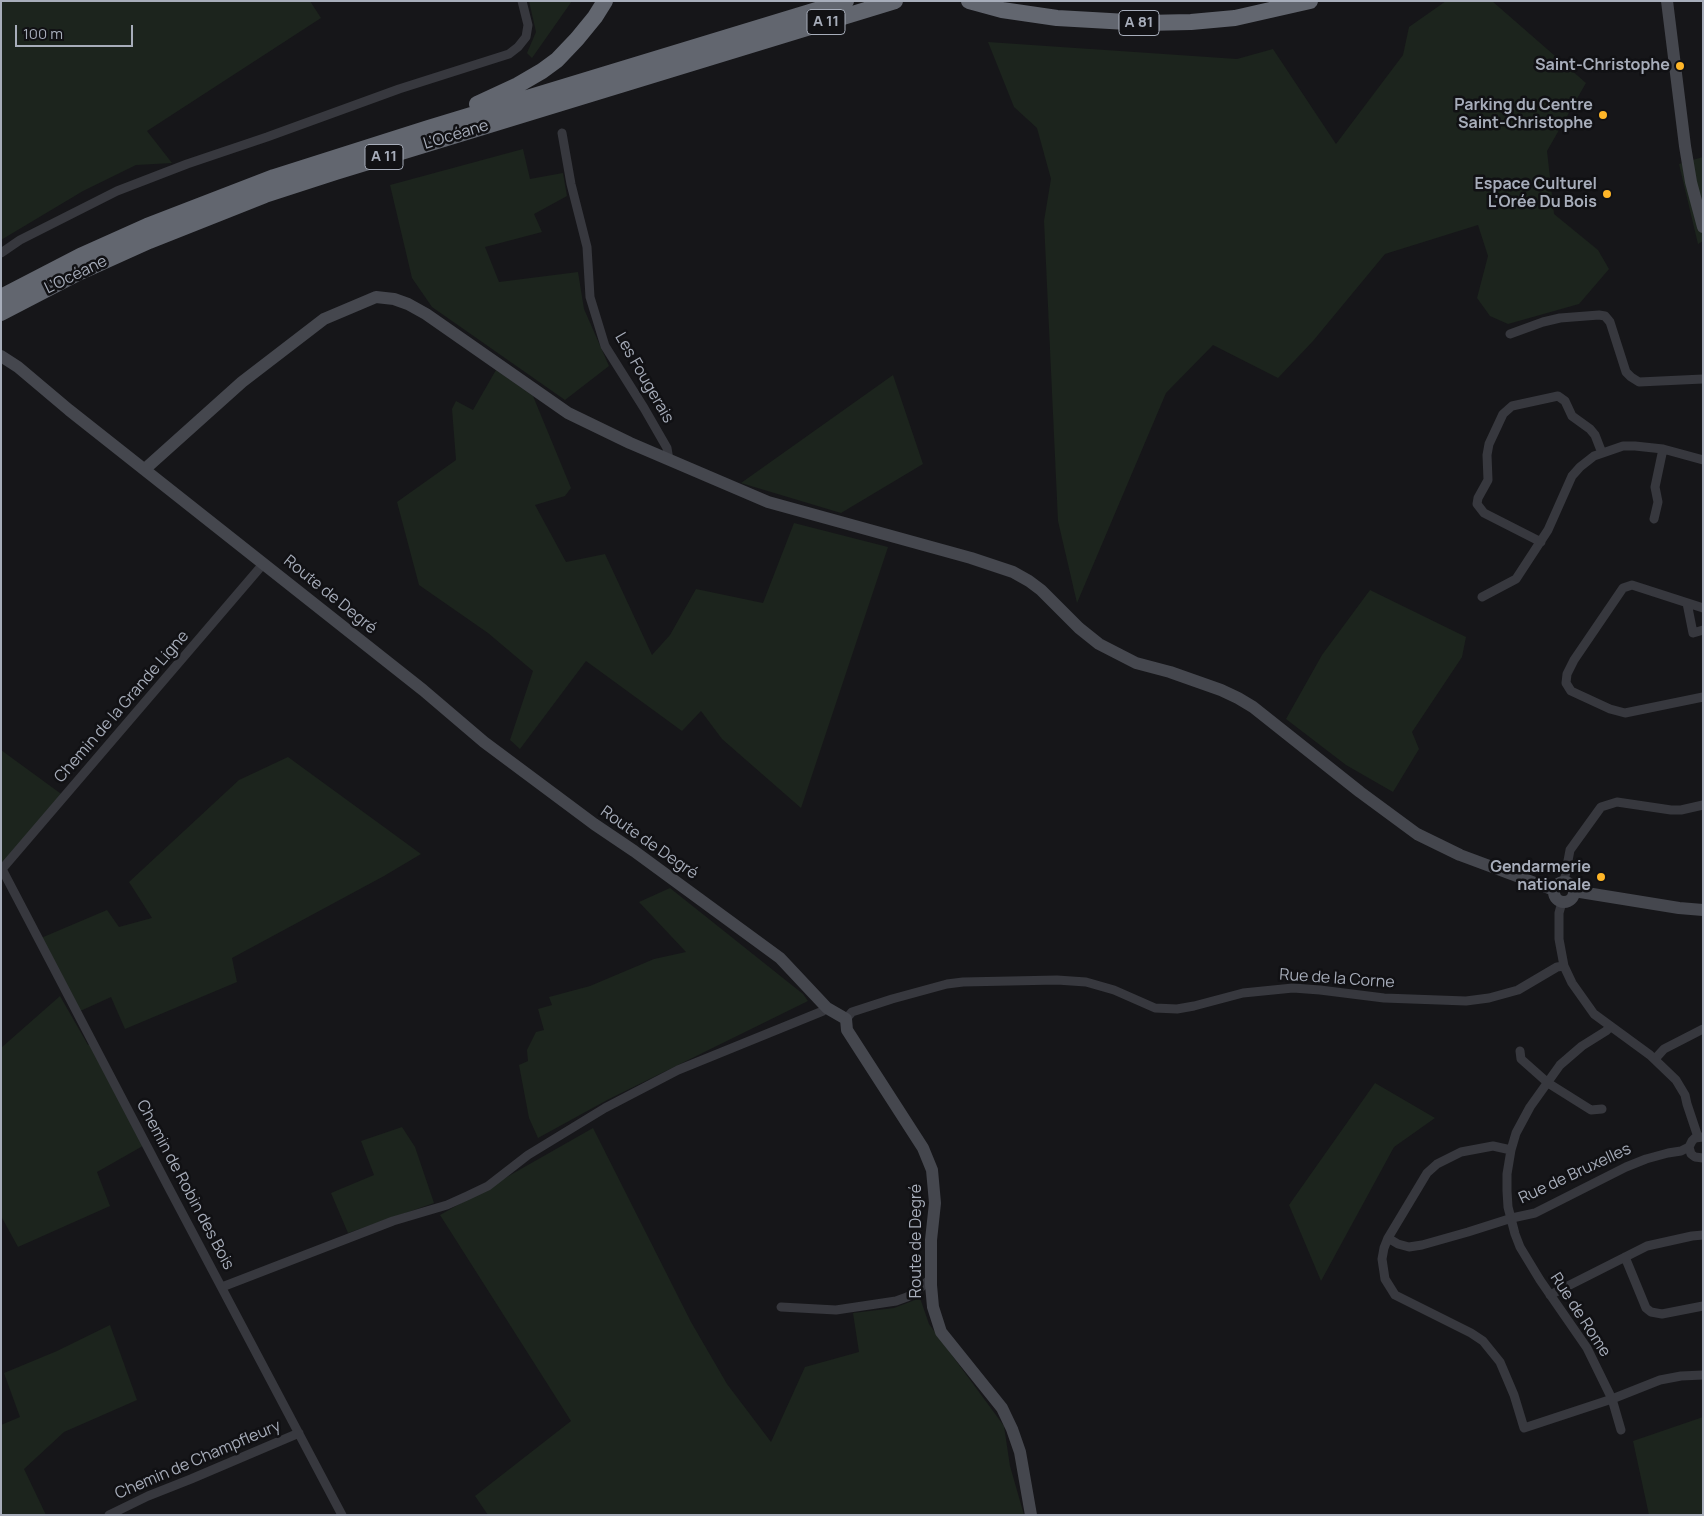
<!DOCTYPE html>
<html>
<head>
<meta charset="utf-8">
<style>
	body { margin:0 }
	#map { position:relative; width:1704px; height:1516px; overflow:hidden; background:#161619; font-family:Manrope,sans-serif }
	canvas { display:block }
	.frame { position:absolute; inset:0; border:2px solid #a7adba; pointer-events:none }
	.scale { position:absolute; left:15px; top:25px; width:118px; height:22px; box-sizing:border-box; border:2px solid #a7adba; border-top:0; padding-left:6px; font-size:15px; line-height:18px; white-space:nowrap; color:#a7adba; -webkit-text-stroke:4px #111114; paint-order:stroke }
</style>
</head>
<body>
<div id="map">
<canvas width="1704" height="1516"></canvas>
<div class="frame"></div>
<div class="scale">100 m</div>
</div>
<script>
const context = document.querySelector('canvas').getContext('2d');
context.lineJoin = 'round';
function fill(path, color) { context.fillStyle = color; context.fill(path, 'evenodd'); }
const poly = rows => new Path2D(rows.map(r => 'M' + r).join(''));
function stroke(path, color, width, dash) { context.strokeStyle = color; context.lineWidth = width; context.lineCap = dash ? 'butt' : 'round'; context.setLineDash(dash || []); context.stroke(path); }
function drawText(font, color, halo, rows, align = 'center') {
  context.font = font + ' Manrope,sans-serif'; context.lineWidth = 5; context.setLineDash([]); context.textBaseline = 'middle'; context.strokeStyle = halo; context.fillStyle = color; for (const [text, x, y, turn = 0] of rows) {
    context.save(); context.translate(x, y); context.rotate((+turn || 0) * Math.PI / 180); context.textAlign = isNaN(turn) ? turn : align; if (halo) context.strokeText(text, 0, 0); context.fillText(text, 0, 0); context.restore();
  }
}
const green = poly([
	[1,1,310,1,321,18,147,131,172,163,136,165,83,191,1,240],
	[529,1,572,1,532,58,527,53,536,32],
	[1446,1,1492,1,1586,83,1547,151,1554,214,1598,250,1609,269,1579,304,1508,324,1490,316,1477,298,1488,256,1478,225,1385,254,1313,341,1278,378,1213,345,1166,393,1077,603,1058,521,1044,221,1051,179,1037,128,1014,107,988,42,1237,59,1273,49,1336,144,1403,55,1409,27],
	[523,149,530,179,563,173,567,196,534,214,542,232,485,247,499,282,578,272,584,309,609,366,565,400,432,307,412,278,390,185],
	[1703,157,1703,241,1698,244,1679,164],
	[496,370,533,396,571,488,565,496,535,505,566,562,605,554,652,655,670,635,696,589,763,603,794,523,888,547,801,808,722,739,701,711,682,731,586,661,520,749,510,740,533,671,488,633,419,585,397,502,456,460,452,409,456,401,473,410],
	[893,375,923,464,841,513,741,483],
	[1370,590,1466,637,1462,657,1412,732,1419,749,1393,792,1346,765,1286,719,1322,655],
	[1,750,64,796,1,866],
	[288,757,421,854,384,876,232,958,237,982,125,1029,111,997,78,1012,41,938,107,910,119,927,152,918,129,882,239,780],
	[670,888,803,994,808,1001,609,1099,538,1138,529,1118,519,1065,528,1061,527,1050,536,1032,544,1030,538,1009,552,1005,549,997,590,986,654,959,686,952,639,902],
	[60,996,88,1045,94,1042,148,1143,97,1172,110,1206,18,1247,1,1216,1,1048],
	[1375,1083,1435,1118,1394,1147,1321,1281,1289,1205],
	[402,1127,415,1147,434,1203,348,1233,331,1193,374,1175,361,1141],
	[593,1128,691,1322,727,1384,771,1442,805,1367,859,1352,853,1313,894,1308,920,1298,929,1324,1004,1426,1010,1466,1024,1515,488,1515,475,1496,571,1421,440,1215],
	[110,1325,137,1400,64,1432,24,1469,46,1515,1,1515,1,1425,20,1417,4,1373,57,1351],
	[1703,1417,1703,1515,1649,1515,1633,1441]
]);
const street = poly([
	[562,133,571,184,587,247,590,297,605,346,644,408,667,448,669,460],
	[1,253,20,240,117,191,187,164,267,137,399,89,509,54,518,47,526,37,528,25,522,1],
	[1510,334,1543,322,1560,318,1599,315,1605,316,1610,322,1626,372,1631,377,1639,382,1703,379],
	[1654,519,1658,502,1655,487,1663,449],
	[1541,542,1484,513,1477,504,1478,498,1488,480,1487,455,1489,444,1503,414,1512,406,1558,396,1565,401,1572,416,1590,429,1595,435,1602,453],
	[264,563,2,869,171,1192,342,1515],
	[1482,597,1516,579,1548,530,1572,476,1580,467,1594,456,1623,446,1635,446,1663,449,1703,460],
	[1687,603,1693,633,1703,630],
	[1703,608,1632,585,1623,588,1574,660,1567,674,1566,683,1571,691,1610,709,1625,713,1703,697],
	[1564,882,1570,850,1601,807,1617,802,1671,810,1681,810,1703,805],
	[1562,902,1559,913,1559,939,1564,966,1572,983,1594,1014,1650,1055,1676,1080,1685,1095,1687,1104,1698,1137],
	[846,1019,852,1012,892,999,947,984,963,982,1057,980,1086,982,1114,990,1155,1008,1177,1009,1194,1006,1243,993,1293,988,1320,990,1384,998,1466,1001,1489,998,1518,990,1557,967,1564,966],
	[1610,1027,1606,1031,1582,1046,1560,1065,1530,1107,1516,1133,1511,1150,1507,1174,1507,1191,1508,1207,1515,1234,1520,1247,1540,1280,1587,1348,1612,1399,1621,1430],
	[1520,1051,1521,1059,1548,1083,1591,1110,1602,1109],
	[1655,1059,1664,1049,1703,1029],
	[1703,1137,1695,1138,1692,1141,1689,1147,1691,1154,1695,1157,1703,1158],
	[1511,1150,1493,1146,1461,1152,1437,1164,1427,1173,1388,1238,1384,1248,1382,1259,1385,1279,1395,1295,1471,1333,1483,1341,1500,1362,1514,1395,1524,1428,1612,1399,1660,1380,1681,1376,1703,1375],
	[1388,1238,1398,1244,1409,1247,1422,1245,1468,1232,1512,1218,1535,1213,1626,1167,1646,1159,1668,1153,1681,1151,1689,1147],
	[1625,1257,1646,1308,1651,1312,1662,1314,1703,1306],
	[222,1287,393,1221,447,1205,467,1196,488,1186,528,1155,605,1108,678,1070,823,1011,827,1008],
	[1550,1295,1647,1246,1692,1236,1703,1235],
	[781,1307,836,1310,896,1301,907,1297,916,1292,931,1278],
	[109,1515,148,1496,191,1479,299,1433]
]);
const secondary = poly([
	[1667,1,1685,146,1691,182,1703,227],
	[1,356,18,367,69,410,423,690,484,742,594,824,634,851,780,958,827,1008,846,1019,847,1030,923,1148,932,1170,935,1203,931,1240,931,1285,933,1307,941,1332,1002,1408,1012,1429,1020,1452,1031,1515],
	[145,469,242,382,324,319,376,297,394,299,408,304,426,314,568,413,630,443,768,502,971,558,1013,572,1029,581,1041,590,1079,628,1099,644,1136,663,1170,672,1221,690,1238,698,1253,707,1360,792,1417,834,1460,855,1554,890],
	'1554 892a10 10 0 1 1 20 0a10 10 0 1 1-20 0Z',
	[1574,891,1679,908,1703,910]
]);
const highway = poly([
	[969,1,1002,10,1057,18,1145,23,1191,22,1235,18,1310,1],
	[477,104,518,85,542,71,557,60,577,39,595,17,605,1],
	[1,297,80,256,147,226,274,177,428,128,846,1],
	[1,313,78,273,149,241,265,195,336,172,895,1]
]);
const markers = [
	[1680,66,5,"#ffb628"],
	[1603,115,5,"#ffb628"],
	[1607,194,5,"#ffb628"],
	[1601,877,5,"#ffb628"]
];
const shields = [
	[826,22,38],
	[1139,23,40],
	[384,157,38]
];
const shieldNames = [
	["A 11",826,22],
	["A 81",1139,23],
	["A 11",384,157]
];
const poiNames = [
	["Saint-Christophe",1670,66],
	["Parking du Centre",1593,106],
	["Saint-Christophe",1593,124],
	["Espace Culturel",1597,185],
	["L'Orée Du Bois",1597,203],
	["Gendarmerie",1591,868],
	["nationale",1591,886]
];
const streetNames = [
	["L’Océane",456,135,-17],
	["L’Océane",76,275,-26],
	["Les Fougerais",644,378,60],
	["Route de Degré",330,595,39],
	["Chemin de la Grande Ligne",122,707,-49],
	["Route de Degré",649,843,35],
	["Rue de la Corne",1337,979,4],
	["Rue de Bruxelles",1575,1174,-25],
	["Chemin de Robin des Bois",185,1185,62],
	["Route de Degré",917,1241,-90],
	["Rue de Rome",1580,1315,57],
	["Chemin de Champfleury",198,1460,-23]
];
fill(green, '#1c241d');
stroke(street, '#37383e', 9);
stroke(secondary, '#45474e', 12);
stroke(highway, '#62666f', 16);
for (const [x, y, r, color] of markers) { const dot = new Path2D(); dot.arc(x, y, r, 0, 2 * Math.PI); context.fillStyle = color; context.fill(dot); stroke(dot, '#111114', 2); }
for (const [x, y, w] of shields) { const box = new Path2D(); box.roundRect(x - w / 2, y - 12.5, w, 25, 4); context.fillStyle = '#111114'; context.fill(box); stroke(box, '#a7adba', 1); }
drawText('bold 15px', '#a7adba', null, shieldNames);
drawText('bold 16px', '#a7adba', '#111114', poiNames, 'right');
drawText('16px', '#a7adba', '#111114', streetNames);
</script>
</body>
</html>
